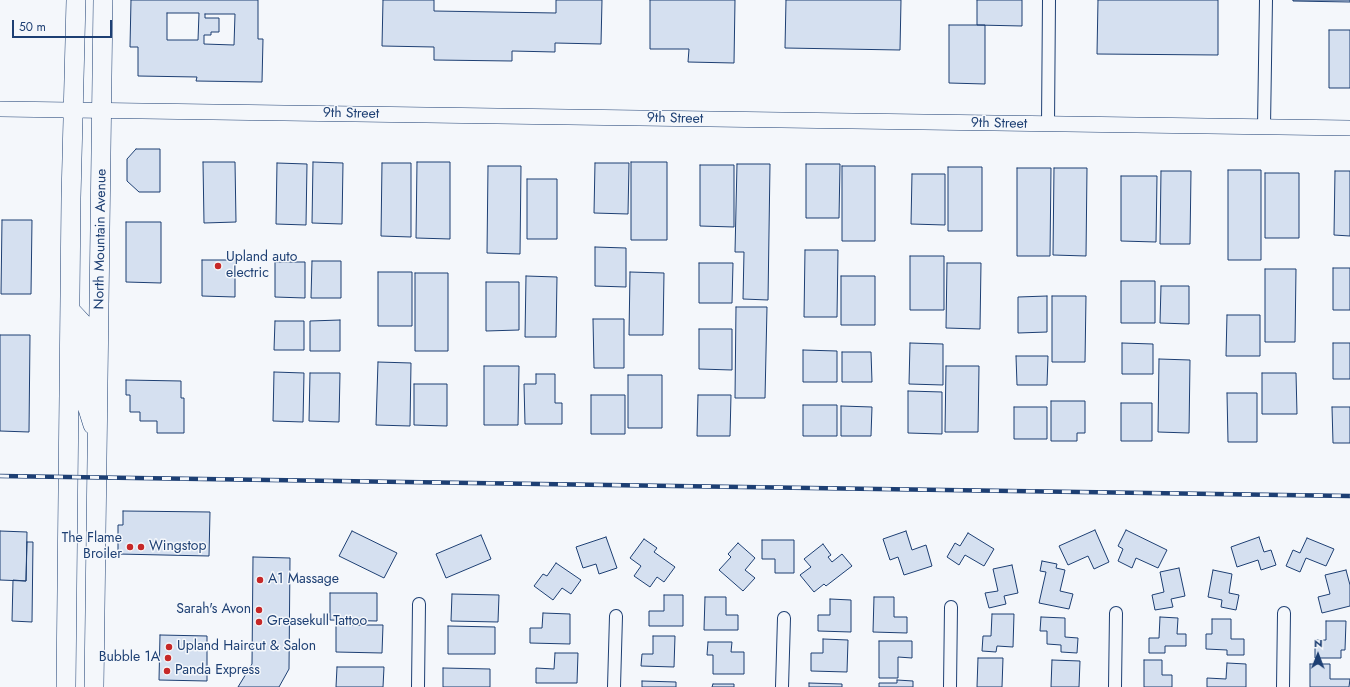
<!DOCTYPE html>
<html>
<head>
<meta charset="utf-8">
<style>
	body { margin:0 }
	#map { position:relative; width:1350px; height:687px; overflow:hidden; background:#f4f7fb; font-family:Jost,sans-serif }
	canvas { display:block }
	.north { position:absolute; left:1298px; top:635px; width:40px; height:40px; -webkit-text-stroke:3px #f4f7fb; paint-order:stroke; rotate:1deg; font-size:11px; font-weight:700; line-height:16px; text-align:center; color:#1d3f73 }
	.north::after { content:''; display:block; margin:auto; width:14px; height:18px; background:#1d3f73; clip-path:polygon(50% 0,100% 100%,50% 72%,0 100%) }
	.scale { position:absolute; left:12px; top:20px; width:100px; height:18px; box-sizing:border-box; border:2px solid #1d3f73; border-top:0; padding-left:5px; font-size:12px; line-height:14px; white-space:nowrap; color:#1d3f73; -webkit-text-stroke:3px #f4f7fb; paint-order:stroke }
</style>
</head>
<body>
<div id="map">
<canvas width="1350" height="687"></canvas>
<div class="north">N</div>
<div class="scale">50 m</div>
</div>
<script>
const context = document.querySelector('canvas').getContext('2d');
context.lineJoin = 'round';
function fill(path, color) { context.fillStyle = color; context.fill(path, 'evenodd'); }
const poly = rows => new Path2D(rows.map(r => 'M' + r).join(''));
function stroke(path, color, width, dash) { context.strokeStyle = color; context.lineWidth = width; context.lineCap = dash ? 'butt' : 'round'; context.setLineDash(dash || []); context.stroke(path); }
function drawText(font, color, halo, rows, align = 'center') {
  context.font = font + ' Jost,sans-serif'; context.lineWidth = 3; context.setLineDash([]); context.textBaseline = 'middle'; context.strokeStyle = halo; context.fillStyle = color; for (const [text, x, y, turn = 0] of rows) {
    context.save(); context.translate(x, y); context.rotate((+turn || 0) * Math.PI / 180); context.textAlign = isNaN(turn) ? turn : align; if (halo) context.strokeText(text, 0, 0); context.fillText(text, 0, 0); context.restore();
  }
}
const building = poly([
	[131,0,258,0,258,39,263,39,262,82,196,81,197,77,138,76,138,47,130,47,131,0],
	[167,13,199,13,198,40,167,40,167,13],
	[205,14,235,14,234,45,204,44,204,35,211,35,211,32,219,32,219,18,205,18,205,14],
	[383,0,434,0,434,11,556,13,556,0,602,0,601,44,555,43,555,52,512,51,512,61,434,60,434,47,382,46,383,0],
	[650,0,735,0,734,63,688,62,689,49,650,49,650,0],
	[786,0,901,0,900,50,785,48,786,0],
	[977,0,1022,0,1022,26,977,25,977,0],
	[1098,0,1218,0,1218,55,1097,54,1098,0],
	[1293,0,1350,0,1350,2,1293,1,1293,0],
	[949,25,985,25,985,84,949,83,949,25],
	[1329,30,1350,30,1350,88,1329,88,1329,30],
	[136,149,160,149,160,192,139,192,127,181,127,159,136,149],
	[203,162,235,162,236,222,204,223,203,162],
	[313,162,343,163,342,224,312,223,313,162],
	[417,162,450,162,450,239,416,238,417,162],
	[631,162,667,162,667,240,631,240,631,162],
	[277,163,307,164,306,225,276,224,277,163],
	[382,163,411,163,411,237,381,236,382,163],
	[595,163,629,163,628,214,594,213,595,163],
	[737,164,770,164,768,300,743,299,744,252,735,252,737,164],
	[806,164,840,164,839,218,806,218,806,164],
	[700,165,734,165,734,227,700,226,700,165],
	[488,166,521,166,520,254,487,253,488,166],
	[842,166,875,166,875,241,842,241,842,166],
	[948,167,982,167,982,231,948,231,948,167],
	[1017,168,1051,168,1050,256,1017,256,1017,168],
	[1054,168,1087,168,1086,256,1053,255,1054,168],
	[1228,170,1261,170,1261,260,1228,260,1228,170],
	[1161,171,1191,171,1190,244,1160,244,1161,171],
	[1335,171,1350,171,1350,236,1334,235,1335,171],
	[1265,173,1299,173,1299,238,1265,238,1265,173],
	[912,174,945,174,945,225,911,224,912,174],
	[1121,176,1157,176,1156,242,1121,241,1121,176],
	[527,179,557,179,557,239,527,239,527,179],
	[2,220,32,220,31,294,1,294,2,220],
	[126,222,161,222,161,283,126,282,126,222],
	[595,247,626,248,626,287,595,286,595,247],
	[805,250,838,250,837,317,804,317,805,250],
	[910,256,944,256,944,310,910,310,910,256],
	[202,260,235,260,235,297,202,296,202,260],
	[312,261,341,261,341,298,311,298,312,261],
	[275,262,305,262,305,298,275,297,275,262],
	[699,263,733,263,732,303,699,303,699,263],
	[947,263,981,263,980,329,946,328,947,263],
	[1333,268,1350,268,1350,310,1333,310,1333,268],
	[1265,269,1296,269,1295,342,1265,342,1265,269],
	[378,272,412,272,412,326,378,326,378,272],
	[630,272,664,273,663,335,629,335,630,272],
	[415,273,448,273,448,351,415,351,415,273],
	[526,276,557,277,556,337,525,337,526,276],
	[841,276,875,276,875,325,841,325,841,276],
	[1121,281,1155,281,1155,323,1121,323,1121,281],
	[486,282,519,282,519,330,486,331,486,282],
	[1161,286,1189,286,1189,324,1160,323,1161,286],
	[1047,296,1047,332,1018,333,1018,297,1047,296],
	[1052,296,1086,296,1085,362,1052,362,1052,296],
	[736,307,767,307,765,398,735,398,736,307],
	[1227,315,1260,315,1260,356,1226,356,1227,315],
	[593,319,624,319,624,368,594,368,593,319],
	[340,320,340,351,310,351,310,321,340,320],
	[275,321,304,321,304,350,274,350,275,321],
	[699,329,732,329,732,370,699,369,699,329],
	[0,335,30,335,29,432,0,431,0,335],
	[910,343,943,344,943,385,909,384,910,343],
	[1122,343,1153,344,1153,374,1122,374,1122,343],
	[1333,343,1350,343,1350,379,1333,379,1333,343],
	[803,350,837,351,837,382,803,382,803,350],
	[842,352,871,352,872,382,842,382,842,352],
	[1016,356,1048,356,1047,385,1017,385,1016,356],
	[1159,359,1190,360,1189,433,1158,432,1159,359],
	[378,362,411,363,410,426,376,425,378,362],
	[484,366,519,366,518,425,484,425,484,366],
	[946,366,979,366,978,432,945,432,946,366],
	[274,372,304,373,303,422,273,421,274,372],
	[310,373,340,373,339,422,309,421,310,373],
	[1262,373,1296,373,1297,414,1262,414,1262,373],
	[536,374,555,374,555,403,562,403,562,424,525,424,524,384,536,384,536,374],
	[628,375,662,375,662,428,628,428,628,375],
	[126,380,181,381,181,398,184,398,184,433,157,433,157,421,140,421,140,412,130,412,130,395,126,395,126,380],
	[414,384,447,384,447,426,414,425,414,384],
	[908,391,942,392,942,434,908,433,908,391],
	[1227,393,1257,393,1257,442,1228,442,1227,393],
	[591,395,625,395,625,434,591,434,591,395],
	[698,395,731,395,730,436,697,436,698,395],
	[1051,401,1085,401,1085,433,1077,433,1077,441,1051,441,1051,401],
	[1121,403,1152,403,1152,441,1121,441,1121,403],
	[803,405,837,405,837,436,803,436,803,405],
	[841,406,872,407,871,436,841,436,841,406],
	[1014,407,1047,407,1047,439,1014,439,1014,407],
	[1332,407,1350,407,1350,443,1333,443,1332,407],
	[123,511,210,512,209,556,118,554,118,525,123,525,123,511],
	[1095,530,1109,562,1094,569,1088,556,1068,565,1059,546,1095,530],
	[1126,530,1167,550,1158,568,1136,558,1132,568,1118,561,1123,549,1118,546,1126,530],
	[0,531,27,532,26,581,0,580,0,531],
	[352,531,397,553,384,578,339,556,352,531],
	[906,531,912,550,926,545,932,566,904,575,898,557,890,560,883,539,906,531],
	[968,533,994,549,984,566,965,555,959,565,947,557,955,543,960,546,968,533],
	[481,535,491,559,446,578,436,554,481,535],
	[606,537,617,568,599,574,596,564,583,568,576,547,606,537],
	[1259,537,1264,552,1271,550,1276,565,1261,570,1258,560,1237,567,1231,547,1259,537],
	[1307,538,1334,549,1326,566,1306,558,1300,572,1286,566,1293,550,1300,553,1307,538],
	[644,539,657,548,654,552,675,567,664,582,657,577,650,587,634,576,641,566,630,558,644,539],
	[762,540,794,540,794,573,775,573,775,559,762,559,762,540],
	[27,542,33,542,32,622,12,621,13,580,26,581,27,542],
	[738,543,755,558,745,570,755,578,743,591,719,570,731,557,728,554,738,543],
	[823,544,831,555,828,557,832,562,842,554,852,566,826,586,824,584,814,592,800,575,811,567,804,559,823,544],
	[253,557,290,558,289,669,279,687,238,687,252,664,253,557],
	[1042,561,1057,564,1056,568,1065,570,1060,591,1073,594,1069,609,1039,603,1046,572,1040,571,1042,561],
	[556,563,581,580,571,594,562,588,553,600,534,586,543,574,547,576,556,563],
	[1012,565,1018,593,1004,596,1006,604,989,608,985,593,998,591,993,569,1012,565],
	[1179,568,1185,596,1171,599,1173,607,1155,610,1152,595,1164,592,1160,572,1179,568],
	[1213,570,1232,574,1229,593,1239,595,1236,610,1221,607,1222,600,1208,597,1213,570],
	[1346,570,1350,585,1350,606,1322,613,1318,597,1330,594,1325,575,1346,570],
	[330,593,377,593,377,621,330,620,330,593],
	[452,594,499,595,498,622,451,621,452,594],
	[664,595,683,595,683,626,649,626,649,611,664,611,664,595],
	[705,597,726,597,726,615,738,615,738,630,704,630,705,597],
	[874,597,894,597,894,617,907,617,907,633,873,632,874,597],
	[830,599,851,600,851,632,818,631,818,615,830,615,830,599],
	[543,613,570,614,570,644,530,643,530,628,542,628,543,613],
	[992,614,1014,614,1013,647,997,646,996,652,982,651,983,636,991,636,992,614],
	[1041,617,1065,618,1065,637,1078,638,1077,653,1061,652,1061,645,1047,644,1047,631,1040,631,1041,617],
	[1160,617,1178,618,1177,634,1186,634,1186,646,1165,646,1165,653,1149,653,1149,638,1159,638,1160,617],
	[1212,619,1231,619,1231,639,1244,639,1244,655,1227,655,1227,650,1206,649,1206,634,1212,634,1212,619],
	[1326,621,1346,621,1345,650,1341,650,1341,658,1315,658,1315,640,1326,640,1326,621],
	[336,625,383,625,382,653,336,652,336,625],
	[448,626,495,627,495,654,448,654,448,626],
	[160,635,207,636,207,681,159,680,160,635],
	[653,636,675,636,674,667,641,666,642,654,653,654,653,636],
	[823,639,848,640,847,672,811,671,811,653,823,653,823,639],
	[879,641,912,641,912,658,898,657,898,678,879,678,879,641],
	[708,642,732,642,731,652,744,652,744,674,713,674,713,655,707,655,708,642],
	[555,653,578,653,577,683,536,683,536,668,554,669,555,653],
	[978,658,1003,658,1002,687,977,687,978,658],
	[1052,660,1080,661,1079,687,1051,687,1052,660],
	[1144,660,1162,660,1162,675,1172,675,1172,687,1144,687,1144,660],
	[1227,663,1246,664,1246,687,1207,687,1207,678,1226,679,1227,663],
	[1310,664,1330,664,1330,679,1350,679,1349,687,1310,687,1310,664],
	[337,667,384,667,383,687,336,687,337,667],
	[443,668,490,669,490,687,443,687,443,668],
	[897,680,913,681,913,687,879,687,879,683,897,683,897,680],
	[642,681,676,682,676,687,642,687,642,681],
	[809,683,842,684,842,687,809,687,809,683],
	[713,684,734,684,734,687,712,687,713,684]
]);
const minor = poly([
	[1048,124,1049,0],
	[1264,126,1266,0],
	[418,687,419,604],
	[614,687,616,616],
	[782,687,784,618],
	[950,687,951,607],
	[1115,687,1116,613],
	[1283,687,1284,613]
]);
const tertiary = poly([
	[0,109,1350,128]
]);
const primary = poly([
	[71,311,85,326,84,396,93,425],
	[66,687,71,198,76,0],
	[94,687,103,0]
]);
const rail = poly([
	[0,476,1350,496]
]);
const markers = [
	[218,266,4,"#c62828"],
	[130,547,4,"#c62828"],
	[141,547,4,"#c62828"],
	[260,580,4,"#c62828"],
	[259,610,4,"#c62828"],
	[259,622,4,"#c62828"],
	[169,647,4,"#c62828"],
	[168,658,4,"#c62828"],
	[167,671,4,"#c62828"]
];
const streetNames = [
	["9th Street",351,114,1],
	["9th Street",675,119,1],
	["9th Street",999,124,1],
	["North Mountain Avenue",101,239,-89]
];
const poiNames = [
	["Upland auto",226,258],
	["electric",226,274],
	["The Flame",122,539,"right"],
	["Broiler",122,555,"right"],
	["Wingstop",149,547],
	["A1 Massage",268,580],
	["Sarah's Avon",251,610,"right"],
	["Greasekull Tattoo",267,622],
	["Upland Haircut & Salon",177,647],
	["Bubble 1A",160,658,"right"],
	["Panda Express",175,671]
];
fill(building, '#d5e0f0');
stroke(building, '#1d3f73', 1);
stroke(minor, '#1d3f73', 14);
stroke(tertiary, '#1d3f73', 16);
stroke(primary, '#1d3f73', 20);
stroke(minor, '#f4f7fb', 12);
stroke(tertiary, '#f4f7fb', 15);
stroke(primary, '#f4f7fb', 19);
stroke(rail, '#1d3f73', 4.5);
stroke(rail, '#f4f7fb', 3, [9]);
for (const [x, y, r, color] of markers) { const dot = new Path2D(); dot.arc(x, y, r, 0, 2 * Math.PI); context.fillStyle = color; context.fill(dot); stroke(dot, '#f4f7fb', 1.5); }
drawText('14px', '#1d3f73', '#f4f7fb', streetNames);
drawText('14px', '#1d3f73', '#f4f7fb', poiNames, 'left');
</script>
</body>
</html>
